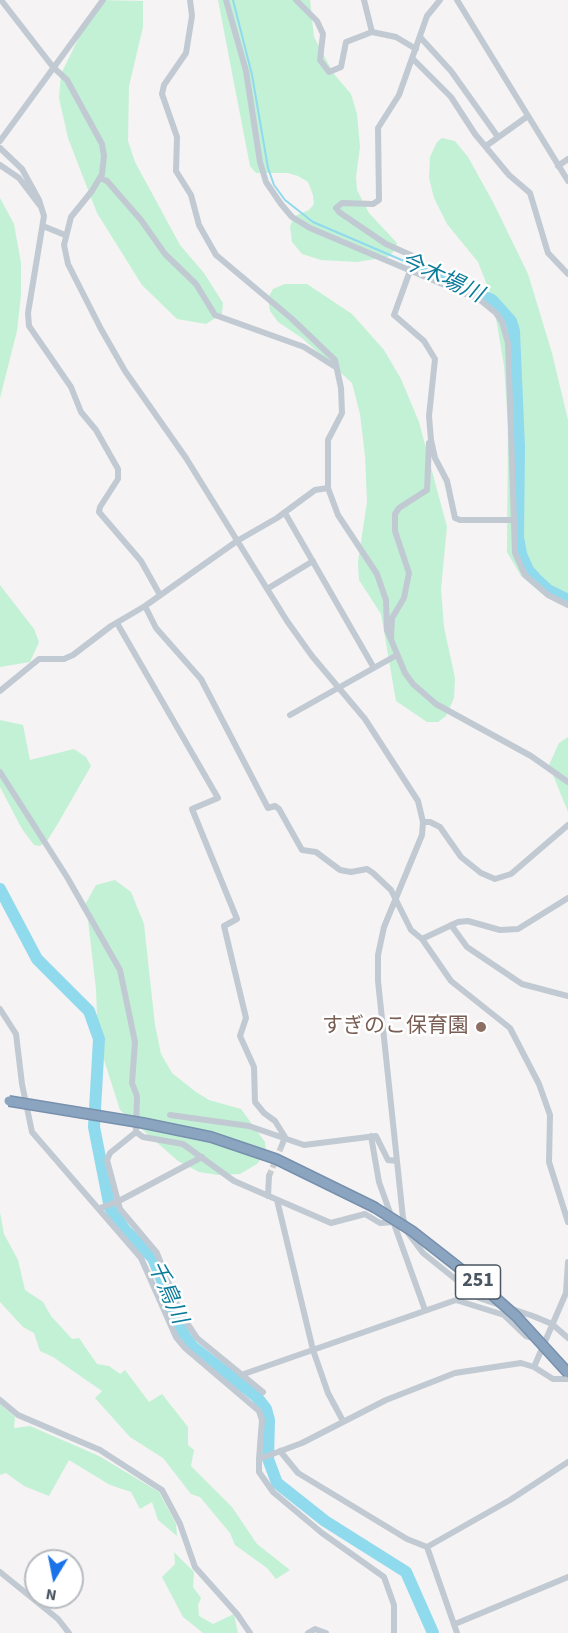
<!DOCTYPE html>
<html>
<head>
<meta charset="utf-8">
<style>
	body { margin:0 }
	#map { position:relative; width:568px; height:1633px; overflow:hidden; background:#f5f3f3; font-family:"Source Sans 3",sans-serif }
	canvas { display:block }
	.north { position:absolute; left:24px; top:1549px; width:60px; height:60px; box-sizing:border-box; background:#fff; border:2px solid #b7bbc0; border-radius:50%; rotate:190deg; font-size:16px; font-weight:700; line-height:24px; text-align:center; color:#4a5661 }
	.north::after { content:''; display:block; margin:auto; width:21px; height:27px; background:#1a73e8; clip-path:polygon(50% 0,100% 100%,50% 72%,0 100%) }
</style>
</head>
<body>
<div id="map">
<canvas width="568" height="1633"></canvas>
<div class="north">N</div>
</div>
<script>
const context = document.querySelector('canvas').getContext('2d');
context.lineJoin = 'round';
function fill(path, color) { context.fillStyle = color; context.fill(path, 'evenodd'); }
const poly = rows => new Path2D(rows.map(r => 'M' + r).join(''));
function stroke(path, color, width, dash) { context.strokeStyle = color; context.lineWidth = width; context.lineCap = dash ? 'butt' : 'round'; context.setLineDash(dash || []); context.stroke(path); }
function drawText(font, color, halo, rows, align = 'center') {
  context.font = font + ' "Source Sans 3","Noto Sans JP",sans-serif'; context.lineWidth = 5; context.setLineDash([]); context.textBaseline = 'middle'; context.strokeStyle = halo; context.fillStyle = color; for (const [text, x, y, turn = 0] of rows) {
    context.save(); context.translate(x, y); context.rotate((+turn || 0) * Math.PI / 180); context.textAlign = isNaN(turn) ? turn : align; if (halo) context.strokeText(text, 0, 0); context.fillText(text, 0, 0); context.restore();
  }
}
const green = poly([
	[100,0,143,1,143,27,129,86,128,141,135,162,180,245,204,273,223,303,222,314,206,324,177,319,142,285,97,213,68,138,59,98,61,74,89,17],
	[218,0,310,0,314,37,334,74,351,94,357,114,360,147,356,177,357,190,369,213,397,243,395,250,388,257,357,262,321,260,302,254,292,242,290,226,295,216,309,210,314,204,313,195,308,182,298,176,288,173,256,173,250,166],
	[442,138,455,141,468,157,493,202,528,274,552,353,568,420,568,607,545,596,521,576,507,552,508,424,504,366,493,300,478,262,447,224,434,198,429,178,430,157,437,142],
	[0,198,14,224,21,263,21,295,17,331,0,398],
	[285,284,307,284,352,314,384,350,401,379,419,422,447,527,441,589,444,627,455,678,454,698,446,716,438,722,427,722,396,701,381,614,359,580,358,562,367,502,365,456,360,414,352,383,302,338,278,322,270,311,268,298,273,289],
	[0,585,34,629,39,642,30,662,0,667],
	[0,720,23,725,30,760,74,749,86,757,91,766,57,825,47,841,40,846,34,845,22,829,0,787],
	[568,737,568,812,549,765,559,743],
	[115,880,131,892,144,924,155,1025,161,1054,172,1073,196,1092,209,1100,241,1109,265,1142,266,1152,257,1164,240,1174,218,1175,199,1172,178,1161,120,1110,98,1041,96,989,86,903,96,885],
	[0,1212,4,1234,18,1260,25,1290,43,1302,51,1316,72,1339,79,1338,97,1364,109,1366,120,1374,125,1370,149,1402,162,1394,188,1427,188,1445,194,1450,191,1466,232,1507,257,1544,290,1570,276,1579,267,1568,235,1545,230,1533,200,1497,191,1494,163,1458,130,1437,95,1398,102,1391,53,1357,40,1351,34,1333,23,1327,0,1302],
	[0,1404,15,1417,14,1428,30,1426,99,1456,159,1492,176,1524,177,1536,158,1520,152,1502,140,1509,131,1492,110,1485,69,1460,49,1496,24,1486,6,1473,0,1475],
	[174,1552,194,1572,193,1587,201,1598,198,1605,199,1616,213,1624,234,1614,238,1633,203,1633,183,1617,162,1577,175,1564]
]);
const stream = poly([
	[233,0,252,75,268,168,274,185,285,200,313,222,411,264]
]);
const river = poly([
	[414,266,492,300,511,321,514,331,519,447,518,537,521,554,528,570,537,580,548,590,568,600],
	[0,889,37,959,89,1011,99,1039,94,1127,110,1208,125,1230,153,1258,184,1335,193,1347,256,1396,266,1409,269,1420,268,1459,277,1483,325,1521,406,1572,433,1633]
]);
const minorTunnel = poly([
	[269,1176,282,1145]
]);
const minor = poly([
	[1,0,53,67,67,80,102,144,104,156,102,174,92,191,71,217,64,245,68,264,101,329,125,371,186,458,287,621,312,656,365,719,418,801,423,822,422,835,384,927,378,955,378,981,403,1218,408,1233,423,1253,479,1298,533,1316,552,1324,568,1338],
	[190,0,192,16,186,53,164,85,162,94,177,137,176,171,191,195,199,225,216,255,291,318,335,360,341,388,342,413,328,440,328,488,338,515,377,574,386,600,387,630,405,673,413,684,436,704,531,756,568,782],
	[226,0,246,71,260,162,266,182,281,204,292,217,310,228,480,300,496,313,502,322,508,343,515,553,525,575,548,595,568,605],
	[296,0,317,21,323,34,320,60,329,72,341,67,346,42,372,32,396,37,416,49],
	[364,0,372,32],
	[440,0,427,16,399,95,378,128,379,200,373,204,342,203,336,208,339,212,386,244,415,257,394,315,424,341,435,359,429,416,431,440,435,458,447,481,455,518,460,520,512,520],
	[457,0,568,181],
	[420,37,451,71,498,137],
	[413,59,451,97,475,134,509,175,530,193,548,253,568,274],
	[0,141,103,0],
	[486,146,528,116],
	[0,148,22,169,39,200,44,216,28,313,29,326,71,387,81,412,96,430,118,469,118,479,100,507,99,512,141,561,160,595],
	[0,165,19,178,41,207],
	[558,166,568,159],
	[100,178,107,181,141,220,165,254,196,284,215,315,304,347,334,366],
	[43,226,65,235],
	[285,513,374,668],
	[267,589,313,561],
	[145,606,156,628,201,679,268,808,275,806,279,809,302,850,316,852,340,870,351,872,367,869,373,873,391,890,411,930,422,939,451,981,510,1028,539,1084,550,1115,549,1162,568,1222],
	[117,623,218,798,192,809,237,919,224,926,246,1018,240,1036,254,1067,255,1102,264,1113,275,1121,285,1137,282,1145],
	[391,638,392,618,404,598,409,573,395,531,395,514,399,508,427,490,429,443],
	[0,691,39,659,64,659,73,655,111,626,145,606,237,541,277,518,315,490,328,488],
	[290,715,397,655],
	[0,772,67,877,120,970,135,1042,132,1083,137,1096,136,1132,143,1137,183,1144,234,1181,331,1223,365,1214,380,1223,394,1222],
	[423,822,430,822,440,827,461,857,481,873,495,879,511,874,568,825],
	[451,925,467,947,522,984,568,996],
	[422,939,458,922,468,921,500,930,518,929,568,898],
	[0,1009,16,1034,22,1084,32,1132,141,1258,176,1337,185,1348,259,1411,262,1420,259,1459],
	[170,1115,249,1126,304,1145,376,1136,388,1160,397,1161],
	[136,1132,110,1153,107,1160,120,1209,157,1253,181,1314,197,1338,263,1392],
	[371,1136,379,1182,425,1310],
	[268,1196,269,1176],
	[277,1200,313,1350,328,1393,343,1421],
	[100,1208,117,1202,202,1157],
	[534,1367,566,1293,568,1262],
	[241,1375,456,1300,504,1315,526,1336,537,1339],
	[0,1400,18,1415,100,1450,162,1490,180,1524,195,1567,237,1614,250,1633],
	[280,1451,298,1473,407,1539,427,1547,457,1633],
	[427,1547,510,1500,568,1462],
	[0,1572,58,1619,69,1633],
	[455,1624,568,1577],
	[308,1633,315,1629,326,1633],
	[394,1633,394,1605,384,1577,322,1533,273,1492,259,1472,259,1459,302,1443,386,1400,455,1373,521,1363,534,1367,553,1379,568,1379]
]);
const highway = poly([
	[143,1123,211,1137,276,1159,374,1207]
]);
const highwayBridge = poly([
	[9,1101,143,1123],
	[374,1207,412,1231,481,1285,516,1316,568,1373]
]);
const markers = [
	[481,1027,6,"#8d6e63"]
];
const shields = [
	[478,1282,45]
];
const shieldNames = [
	["251",478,1282]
];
const educationNames = [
	["すぎのこ保育園",469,1027]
];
const waterNames = [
	["今木場川",441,279,25],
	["千鳥川",166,1293,66]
];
fill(green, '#c3f1d5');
stroke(stream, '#90daee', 2);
stroke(river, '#90daee', 12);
stroke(minorTunnel, '#caccce', 6, [6, 3]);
stroke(highway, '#7690ad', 12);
stroke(minor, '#c1cad2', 6);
stroke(highway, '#8ba5c1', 9);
stroke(highwayBridge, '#7690ad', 12, []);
stroke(highwayBridge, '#8ba5c1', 9);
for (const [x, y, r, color] of markers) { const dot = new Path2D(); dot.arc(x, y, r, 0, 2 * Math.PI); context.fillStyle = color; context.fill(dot); stroke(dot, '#fff', 2); }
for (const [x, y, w] of shields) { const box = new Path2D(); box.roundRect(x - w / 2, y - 17, w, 34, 4.5); context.fillStyle = '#fff'; context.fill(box); stroke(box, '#4a5661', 1.5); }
drawText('bold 20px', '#4a5661', null, shieldNames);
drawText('21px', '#785e54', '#fff', educationNames, 'right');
drawText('italic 22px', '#0c7c9b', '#fff', waterNames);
</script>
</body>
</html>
